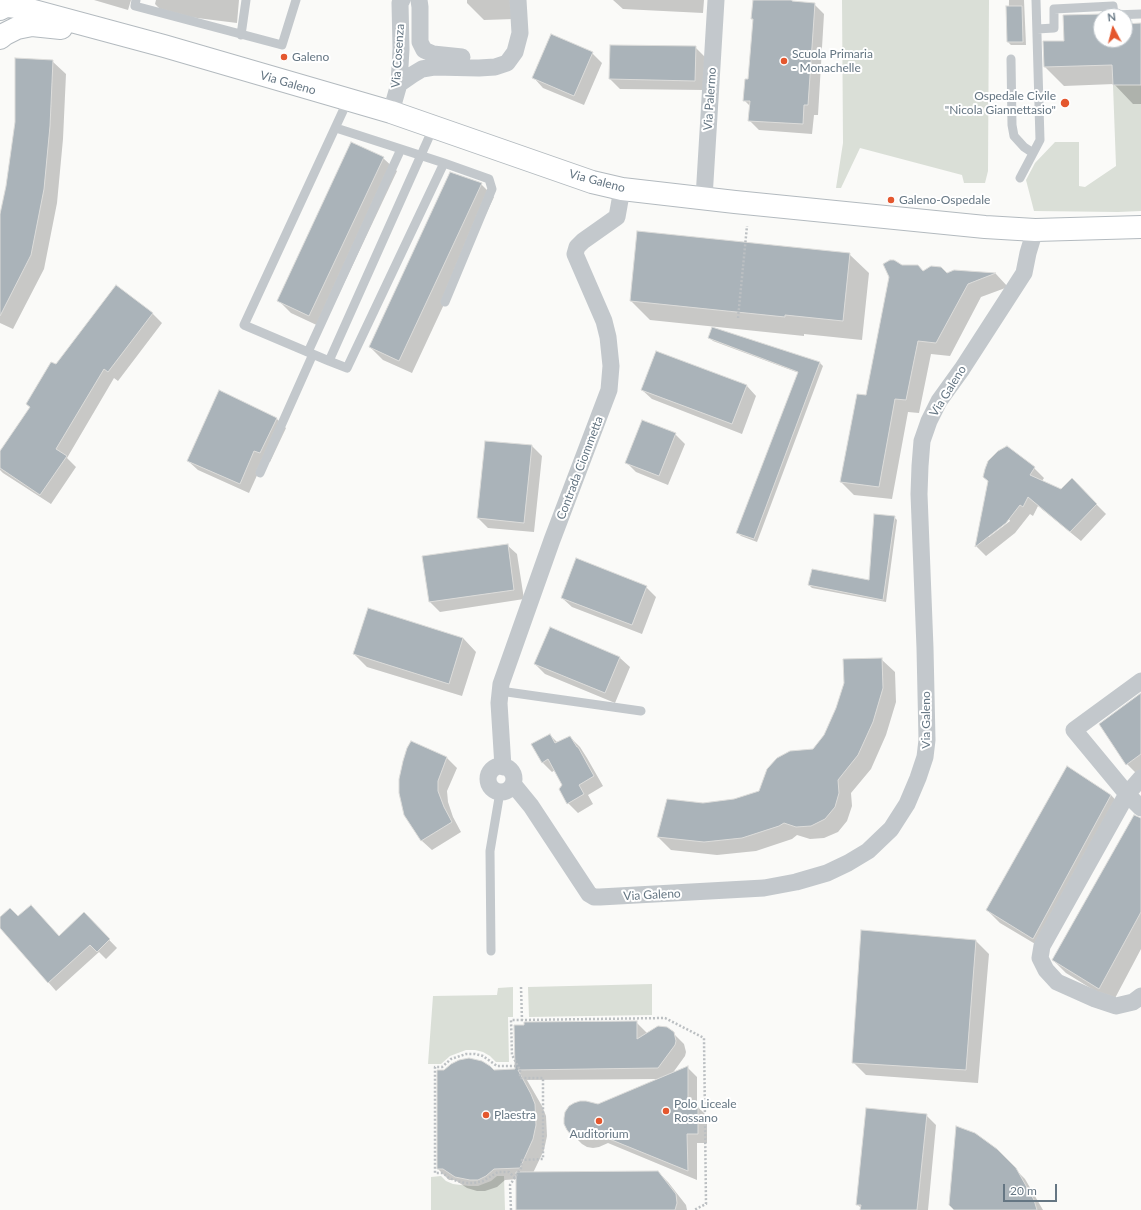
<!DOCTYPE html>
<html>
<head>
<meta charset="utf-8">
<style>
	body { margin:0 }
	#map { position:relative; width:1141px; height:1210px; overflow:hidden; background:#fafaf8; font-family:Lato,sans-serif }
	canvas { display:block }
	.north { position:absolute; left:1093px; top:8px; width:40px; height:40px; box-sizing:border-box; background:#fff; border:1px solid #c1c8cd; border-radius:50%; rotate:353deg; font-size:11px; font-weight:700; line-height:16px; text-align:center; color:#657683 }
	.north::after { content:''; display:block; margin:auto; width:14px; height:18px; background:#e4572e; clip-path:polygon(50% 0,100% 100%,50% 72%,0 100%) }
	.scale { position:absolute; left:1003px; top:1184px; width:54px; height:18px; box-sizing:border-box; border:2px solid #657683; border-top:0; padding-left:5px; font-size:12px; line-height:14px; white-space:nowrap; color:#657683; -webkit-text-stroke:3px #fff; paint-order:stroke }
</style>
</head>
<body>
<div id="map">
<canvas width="1141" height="1210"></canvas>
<div class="north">N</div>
<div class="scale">20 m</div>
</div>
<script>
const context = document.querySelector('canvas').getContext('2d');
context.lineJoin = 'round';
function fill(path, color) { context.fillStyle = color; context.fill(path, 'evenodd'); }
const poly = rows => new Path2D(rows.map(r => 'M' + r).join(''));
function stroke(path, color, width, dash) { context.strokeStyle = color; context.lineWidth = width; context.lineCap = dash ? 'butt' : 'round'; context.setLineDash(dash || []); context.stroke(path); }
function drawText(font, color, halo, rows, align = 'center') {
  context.font = font + ' Lato,sans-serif'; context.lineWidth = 4; context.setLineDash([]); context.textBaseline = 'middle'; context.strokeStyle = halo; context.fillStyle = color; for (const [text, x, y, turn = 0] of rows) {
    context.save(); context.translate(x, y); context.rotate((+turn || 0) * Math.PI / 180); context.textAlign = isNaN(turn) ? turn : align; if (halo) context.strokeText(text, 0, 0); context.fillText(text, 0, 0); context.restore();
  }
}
const green = poly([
	[842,0,989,0,988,171,985,183,964,183,962,175,860,148,841,188,836,188,843,143],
	[1113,85,1141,85,1141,211,1118,212,1034,211,1026,180,1035,163,1055,142,1079,142,1079,186,1085,187,1116,166],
	[652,984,652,1015,529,1017,528,987],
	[513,987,513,1017,508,1017,509,1062,496,1062,490,1056,483,1052,475,1050,466,1050,450,1056,441,1064,428,1064,433,996,497,995,498,988],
	[441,1176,446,1181,453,1184,469,1186,478,1186,491,1181,497,1176,504,1176,505,1210,431,1210,431,1177]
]);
const shadow = poly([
	[94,0,131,0,128,10],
	[156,0,239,0,237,23,165,14,155,4],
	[467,0,513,0,514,19,484,20,467,3],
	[613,0,704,0,703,13,623,9],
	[754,0,814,4,824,14,818,115,814,115,812,134,759,130,749,120,750,106,744,100,749,80,754,20,752,19],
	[1009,0,1024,0,1026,45,1011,45,1008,42],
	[1103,15,1104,16,1101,16,1101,40,1125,40,1125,25,1141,24,1141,104,1133,104,1114,84,1064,86,1045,67,1065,42,1064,16],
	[611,46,695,47,705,57,704,90,620,89,610,79],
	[592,53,602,63,584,105,543,88,534,78],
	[52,61,66,74,63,139,57,203,44,269,13,329,0,323,0,219,7,186],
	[352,144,383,158,397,171,323,328,291,313,278,300],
	[481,184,494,197,412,373,383,360,370,347],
	[849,254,869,273,862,340,804,334,804,336,650,320,631,301],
	[902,266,923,272,947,274,954,271,996,274,1008,287,981,297,950,356,931,354,919,413,908,412,892,499,854,495,841,482,867,396],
	[152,313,162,323,118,381,114,378,67,458,76,467,51,504,3,473,0,470,0,453,30,408,27,404,56,366],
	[713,328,820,363,823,366,757,542,741,536,738,533,799,373,713,341,710,338],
	[747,386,756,396,742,434,652,399,642,390],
	[276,418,286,428,270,462,264,460,249,493,198,470,188,461],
	[675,434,685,444,668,485,636,472,626,462],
	[532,446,542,456,534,532,488,528,478,518],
	[1007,448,1034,468,1044,478,1042,481,1062,490,1072,480,1106,514,1081,541,1038,506,1033,516,1030,514,1015,533,986,556,976,546,989,481],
	[1009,519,1010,521,989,537,989,535],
	[894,517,897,520,886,602,812,588,809,585,869,581],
	[507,545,517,554,524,599,440,612,430,602],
	[646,587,656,597,642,634,572,607,562,598],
	[463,638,476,652,462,696,367,667,354,654],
	[620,658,630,667,615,703,545,674,535,664],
	[881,659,895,672,896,702,886,735,871,769,851,793,852,806,847,821,838,832,824,838,810,839,797,835,792,839,756,851,717,855,671,850,658,837,703,804,734,800,760,792,813,750],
	[1141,694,1141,776,1140,777,1127,764],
	[550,735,558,743,570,737,580,747,587,758,603,786,588,795,593,804,578,813,568,803,564,786,555,770,552,772,542,762],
	[412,742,447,758,457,768,447,791,448,802,453,817,461,832,432,850,422,841,405,815],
	[1111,795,1124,809,1047,951,1000,923,987,910],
	[1141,823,1141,949,1113,1002,1066,973,1053,960],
	[84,914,117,948,106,959,99,952,56,991,0,927,0,918,18,917,59,937],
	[976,941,989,954,978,1083,866,1075,853,1062],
	[636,1022,648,1034,673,1033,684,1044,686,1052,685,1056,672,1074,687,1067,697,1077,697,1106,707,1116,707,1143,697,1143,697,1180,608,1143,599,1147,593,1148,587,1147,582,1144,572,1134,598,1105,660,1079,527,1080,542,1106,546,1116,547,1136,544,1150,533,1173,658,1172,668,1182,686,1205,687,1210,517,1210,517,1179,505,1180,497,1187,485,1191,477,1191,467,1188,455,1180,449,1180,438,1169,494,1071,516,1070],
	[926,1115,936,1125,928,1210,861,1210,862,1209,857,1204],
	[996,1150,1025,1179,1043,1210,957,1210]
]);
const building = poly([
	[753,0,792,0,792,1,815,3,808,105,804,105,803,124,748,121,750,101,743,101,745,79,748,79,753,19,751,19,753,0],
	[1006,6,1022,6,1023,42,1007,42,1006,6],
	[1103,14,1103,16,1101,16,1101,40,1125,40,1125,24,1141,23,1141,85,1113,85,1112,65,1044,67,1043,41,1064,41,1063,15,1103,14],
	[551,34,593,52,574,96,532,78,551,34],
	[610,45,696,46,695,81,609,79,610,45],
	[15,58,53,60,50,126,44,189,31,255,0,316,0,214,6,186,15,122,15,58],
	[351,142,384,157,309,316,277,301,351,142],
	[450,172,482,183,399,361,369,347,450,172],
	[637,231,850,253,843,321,785,315,785,317,630,301,637,231],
	[890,260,894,260,902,265,918,265,923,271,931,266,941,267,947,273,954,270,996,273,968,284,936,343,918,341,906,400,895,399,879,487,840,482,857,394,866,395,889,277,883,264,890,260],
	[116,285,153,313,108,372,104,369,56,449,67,456,40,495,0,468,0,451,30,407,26,404,51,362,56,364,116,285],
	[712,327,820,362,754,539,736,533,798,372,708,338,712,327],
	[656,351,747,385,732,424,641,390,656,351],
	[219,390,277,418,260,453,254,451,240,484,187,461,219,390],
	[642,420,676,433,659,476,625,463,642,420],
	[485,441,532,445,524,523,477,518,485,441],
	[1007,446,1035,467,1030,475,1061,489,1072,478,1097,504,1070,532,1028,497,1023,507,1020,505,1006,523,975,547,988,481,983,477,985,469,988,461,998,451,1007,446],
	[874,514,895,516,883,600,808,585,812,569,869,580,874,514],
	[508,544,514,590,429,602,422,556,508,544],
	[576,558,647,586,632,625,561,598,576,558],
	[368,608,463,638,449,684,353,654,368,608],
	[550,627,620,657,605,693,534,664,550,627],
	[882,658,883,688,873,722,858,755,838,780,839,793,835,807,825,819,811,826,796,827,784,823,779,826,742,838,704,842,657,837,667,799,703,803,734,799,759,791,767,769,777,758,790,751,813,749,824,735,836,708,844,683,843,659,882,658],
	[1141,693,1141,754,1126,765,1099,724,1141,693],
	[550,734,555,743,570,736,577,747,578,747,594,776,579,785,584,794,567,804,559,789,562,785,548,759,542,763,531,744,550,734],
	[411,741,447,757,438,781,438,791,444,807,452,822,421,841,404,815,399,793,399,779,403,761,407,748,411,741],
	[1067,766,1111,795,1033,939,986,910,1067,766],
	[1134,815,1141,818,1141,912,1099,989,1052,960,1134,815],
	[31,905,59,936,84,912,110,939,97,952,90,945,48,983,0,928,0,917,10,908,18,916,31,905],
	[861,930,976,940,966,1070,852,1063,861,930],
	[637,1021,637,1039,658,1026,667,1027,674,1032,676,1041,675,1045,658,1068,518,1070,531,1094,535,1104,536,1125,533,1139,520,1168,494,1169,486,1176,478,1180,470,1180,455,1177,443,1169,437,1169,437,1070,444,1070,451,1064,459,1060,469,1058,482,1061,490,1066,494,1070,515,1069,514,1025,524,1025,524,1022,637,1021],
	[688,1066,688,1105,698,1105,698,1134,687,1134,688,1171,597,1134,589,1138,583,1139,577,1138,571,1135,567,1130,564,1124,564,1118,565,1112,569,1106,574,1103,580,1101,586,1101,598,1104,688,1066],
	[866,1108,927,1114,917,1210,860,1210,861,1205,856,1205,866,1108],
	[956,1126,975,1133,997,1149,1016,1168,1034,1200,1037,1210,954,1210,949,1205,956,1126],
	[658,1171,676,1194,677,1203,675,1210,516,1210,516,1172,658,1171]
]);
const path = poly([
	[738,318,747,226],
	[521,987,522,1020,665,1018,704,1038,706,1204,694,1210],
	[515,1178,509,1172,498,1172,483,1181,474,1183,465,1183,457,1181,449,1178,443,1173,435,1173,435,1067,442,1067,451,1059,466,1054,475,1054,483,1056,497,1066,518,1066],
	[511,1210,510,1185,521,1168,522,1160,543,1159,543,1078,520,1078,520,1070,512,1055,511,1020,522,1020]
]);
const lane = poly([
	[136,0,135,6,282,45,296,0],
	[1037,29,1054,28,1054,9,1113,6,1114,15,1141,14],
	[241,35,246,0],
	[1011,59,1012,125,1014,136,1024,147,1033,153],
	[348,100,244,325,329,361,434,126],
	[336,128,401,149],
	[444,163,489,179,492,189,445,302],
	[1020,178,1040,140,1036,0],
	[308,352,401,149,444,163,347,368,329,361],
	[260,473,313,354],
	[500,691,641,711],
	[491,951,490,851,500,792]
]);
const street = poly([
	[419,0,420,7,420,42,424,50,433,54,462,57],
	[399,84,412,75,422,69,434,67,479,68,495,67,507,63,515,52,520,33,518,0],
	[391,112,399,84,401,49,400,3,402,0],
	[704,198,716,0],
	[1141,681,1074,730,1127,794,1141,808],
	'488 779a13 13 0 1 1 26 0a13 13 0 1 1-26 0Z',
	[503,767,499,703,501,684,552,540,609,390,611,366,608,337,604,321,575,254,577,247,583,241,617,217,622,189],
	[1141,778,1127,794,1042,946,1040,958,1046,970,1057,982,1095,999,1116,1006,1133,1002,1141,996],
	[513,784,531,806,589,894,594,897,600,897,764,888,796,882,827,873,848,863,868,851,891,829,907,804,918,778,925,757,927,740,925,648,919,494,920,466,922,441,929,421,939,401,962,369,1024,273,1028,253,1035,230]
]);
const secondary = poly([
	[0,9,6,6,19,7,164,46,391,112,592,182,622,189,735,202,985,227,1035,230,1141,227],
	[0,38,5,34,17,28,32,25,61,28]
]);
const markers = [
	[284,57,4,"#e4572e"],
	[784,61,4,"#e4572e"],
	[1065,103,5,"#e4572e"],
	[891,200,4,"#e4572e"],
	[666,1111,4,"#e4572e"],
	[486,1115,4,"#e4572e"],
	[599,1121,4,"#e4572e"]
];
const poiNames = [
	["Scuola Primaria",792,54],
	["- Monachelle",792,68],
	["Galeno",292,57],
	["Ospedale Civile",1056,96,"right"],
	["\"Nicola Giannettasio\"",1056,110,"right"],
	["Galeno-Ospedale",899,200],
	["Polo Liceale",674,1104],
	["Rossano",674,1118],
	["Plaestra",494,1115],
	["Auditorium",599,1134,"center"]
];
const streetNames = [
	["Via Cosenza",398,56,-86],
	["Via Galeno",288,83,16],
	["Via Palermo",710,99,-86],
	["Via Galeno",597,181,15],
	["Via Galeno",948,391,-58],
	["Contrada Ciommetta",580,468,-69],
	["Via Galeno",926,720,-90],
	["Via Galeno",652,895,-3]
];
fill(green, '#dadfd7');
fill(shadow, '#0003');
fill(building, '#aab3b9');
stroke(building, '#dcdcda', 1);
stroke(secondary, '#b3babf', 24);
stroke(path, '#bbbfc2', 2.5, [2, 2]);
stroke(lane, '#c3c8cc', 9);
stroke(street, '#c3c8cc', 17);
stroke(secondary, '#fff', 22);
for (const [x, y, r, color] of markers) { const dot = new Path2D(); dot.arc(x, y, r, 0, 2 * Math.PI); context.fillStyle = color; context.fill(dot); stroke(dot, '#fff', 1.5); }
drawText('12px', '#657683', '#fff', poiNames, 'left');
drawText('12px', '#657683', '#fff', streetNames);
</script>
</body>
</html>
